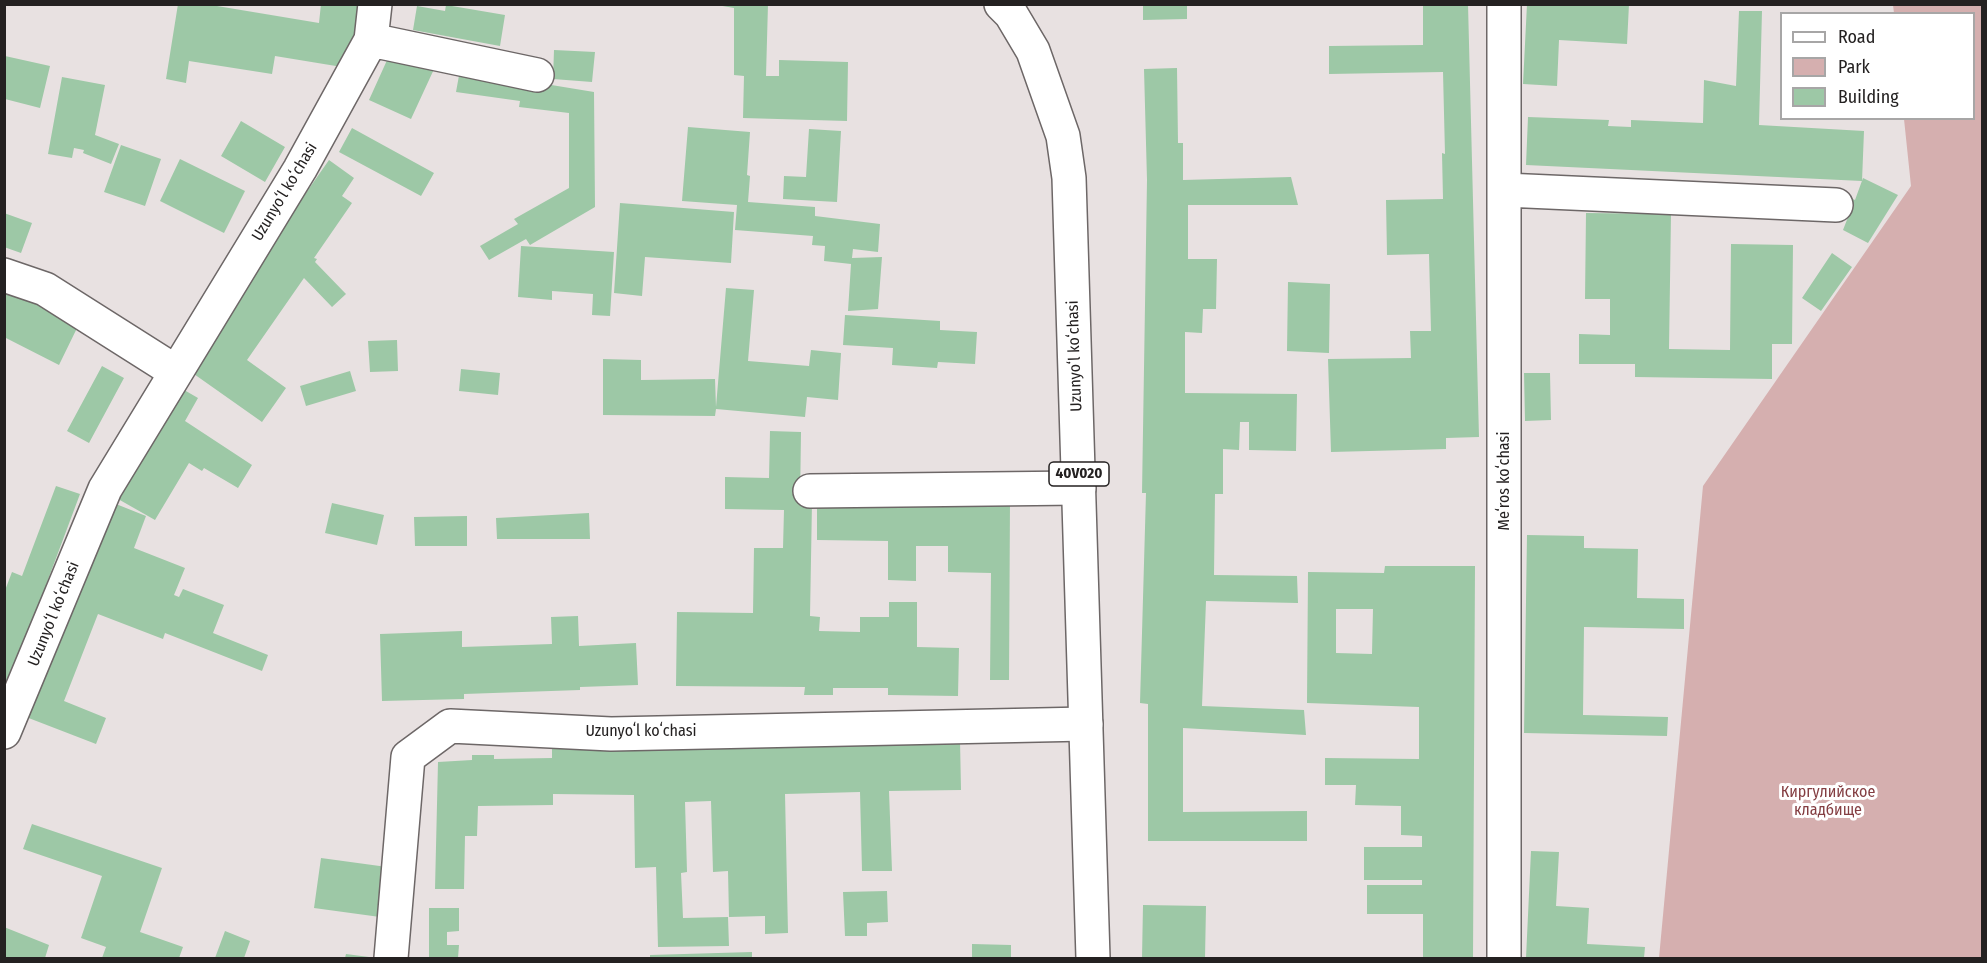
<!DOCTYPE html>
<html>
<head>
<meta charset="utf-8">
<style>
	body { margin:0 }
	#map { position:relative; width:1987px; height:963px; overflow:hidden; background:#e8e1e1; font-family:"Fira Sans Condensed",sans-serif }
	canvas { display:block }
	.frame { position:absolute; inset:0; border:6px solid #242121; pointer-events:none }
	.legend { position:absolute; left:1780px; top:12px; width:195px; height:108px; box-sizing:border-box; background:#fff; border:2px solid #a7a6a6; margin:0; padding:8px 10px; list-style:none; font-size:18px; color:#242121 }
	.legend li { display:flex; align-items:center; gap:12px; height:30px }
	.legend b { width:30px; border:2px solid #a7a6a6 }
</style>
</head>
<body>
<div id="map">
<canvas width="1987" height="963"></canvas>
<div class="frame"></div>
<ul class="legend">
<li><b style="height:8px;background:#fff"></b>Road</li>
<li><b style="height:16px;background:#d5afaf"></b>Park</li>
<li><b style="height:16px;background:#9dc8a6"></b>Building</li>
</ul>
</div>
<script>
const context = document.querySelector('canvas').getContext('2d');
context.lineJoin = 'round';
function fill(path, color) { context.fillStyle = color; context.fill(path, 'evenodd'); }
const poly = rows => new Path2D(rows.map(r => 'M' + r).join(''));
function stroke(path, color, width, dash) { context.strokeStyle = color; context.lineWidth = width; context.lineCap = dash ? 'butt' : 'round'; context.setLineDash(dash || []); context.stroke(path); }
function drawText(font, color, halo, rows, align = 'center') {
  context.font = font + ' "Fira Sans Condensed",sans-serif'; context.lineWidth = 6; context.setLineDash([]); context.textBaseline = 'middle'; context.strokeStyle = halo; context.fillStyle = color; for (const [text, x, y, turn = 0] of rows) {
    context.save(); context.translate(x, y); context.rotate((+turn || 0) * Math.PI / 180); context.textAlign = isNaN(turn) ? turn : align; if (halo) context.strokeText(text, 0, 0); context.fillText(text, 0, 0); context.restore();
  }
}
const green = poly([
	[1893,5,1982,5,1982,958,1659,958,1703,486,1911,186,1904,119,1974,118,1974,14,1894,13]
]);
const building = poly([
	[178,4,205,4,319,23,321,4,361,4,357,29,342,67,275,56,272,74,189,61,186,83,166,79],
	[711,4,768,4,766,76,779,76,779,60,848,62,847,121,743,118,744,76,734,75,734,8],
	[1143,4,1187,4,1187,19,1143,20],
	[1423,4,1468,4,1479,437,1446,438,1446,449,1331,452,1328,359,1411,358,1410,331,1431,331,1429,254,1387,255,1386,200,1443,199,1442,153,1445,154,1443,72,1329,74,1329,46,1423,45],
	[1527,4,1629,4,1627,44,1559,40,1557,86,1523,84],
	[446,5,505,15,500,46,413,30,417,6,445,11],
	[1739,11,1762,11,1759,125,1864,131,1862,181,1526,165,1528,117,1609,120,1608,126,1631,127,1631,120,1703,123,1704,80,1736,86],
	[393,47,435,67,411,119,369,100],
	[554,50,595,52,592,82,553,79],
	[5,56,50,66,40,108,5,99],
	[1177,68,1178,143,1183,143,1183,180,1291,177,1298,205,1188,205,1188,259,1217,259,1216,309,1203,309,1202,333,1185,332,1185,393,1297,394,1296,451,1249,450,1249,422,1240,422,1239,450,1223,449,1223,494,1215,494,1214,575,1297,576,1298,603,1206,601,1202,706,1304,710,1306,735,1183,728,1183,812,1307,811,1307,841,1148,841,1148,704,1140,703,1146,493,1142,493,1147,180,1144,69],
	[460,70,594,92,595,207,530,245,526,239,489,260,480,246,518,224,514,219,569,188,569,113,519,107,520,101,456,92],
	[62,77,105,85,95,135,119,144,111,164,83,153,84,150,74,148,72,158,48,154],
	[241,121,285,147,265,182,221,156],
	[688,127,750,132,747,175,750,176,748,202,815,207,815,216,880,224,878,252,853,249,852,258,882,257,878,309,848,311,851,264,824,261,825,246,812,245,813,236,735,230,737,205,682,201],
	[352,128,434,173,421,196,339,152],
	[809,129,841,131,837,202,783,199,784,176,806,177],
	[121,145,161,159,145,206,104,192],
	[180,159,245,191,224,233,160,201],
	[329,160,354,178,342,196,352,203,314,258,317,259,315,262,346,294,332,307,304,278,247,360,286,388,262,422,184,367],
	[1863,178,1898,195,1868,243,1843,230,1850,212,1844,195,1855,200],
	[620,203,734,212,731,263,645,257,642,296,614,293],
	[4,213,32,223,21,253,4,247],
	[1586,213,1671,214,1669,349,1730,350,1731,244,1793,245,1792,344,1772,344,1772,379,1635,377,1635,364,1579,364,1579,334,1610,335,1610,299,1585,299],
	[521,246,614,252,610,316,592,315,593,294,552,291,552,300,518,297],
	[1832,253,1852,267,1821,311,1802,298],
	[1288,282,1330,284,1329,353,1287,351],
	[4,287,79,324,59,365,4,337],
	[726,288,754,290,748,361,809,366,811,350,841,353,838,400,807,397,805,417,716,409,715,416,603,415,603,359,641,360,641,380,715,379,716,407],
	[845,315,940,321,940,330,977,332,975,364,938,362,937,368,892,365,893,348,843,345],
	[397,340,398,371,370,372,368,341],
	[102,366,124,378,89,443,67,431],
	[461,369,500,373,498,395,459,391],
	[350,371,356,391,306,406,300,386],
	[1524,373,1550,373,1551,420,1525,421],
	[172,383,198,398,185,421,252,465,238,488,204,468,202,471,189,463,155,520,111,495],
	[770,431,801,432,800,502,812,502,810,616,820,617,819,631,860,632,860,617,889,617,889,602,917,602,917,647,959,648,958,696,888,695,888,688,833,688,833,695,804,695,805,687,676,686,677,612,753,613,754,548,783,548,784,510,725,509,725,477,769,478],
	[56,486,80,494,46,585,51,587,4,709,4,593,12,572,22,576],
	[817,497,1010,500,1009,680,990,680,991,573,948,572,948,546,916,546,916,581,888,580,888,541,817,540],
	[111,502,146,516,134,548,185,568,174,595,179,597,183,589,224,605,213,633,268,655,262,671,165,633,163,639,98,614,64,701,106,718,96,744,26,717],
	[332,503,384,515,377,545,325,533],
	[589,513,590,539,497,539,496,518],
	[467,516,467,546,415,546,414,517],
	[1527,535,1584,536,1584,548,1638,549,1637,598,1684,599,1684,629,1584,627,1583,715,1668,717,1667,736,1524,733],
	[1385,566,1475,566,1473,958,1423,958,1423,914,1367,914,1367,885,1422,885,1422,880,1364,880,1364,847,1422,847,1422,836,1401,835,1401,806,1355,805,1356,785,1325,785,1325,758,1419,759,1419,707,1307,703,1308,572,1384,573],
	[1336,609,1373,609,1372,654,1336,653],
	[578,616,579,646,636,643,638,685,580,687,580,690,464,694,464,699,382,701,380,634,462,631,462,647,552,644,551,617],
	[960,740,961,790,889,791,892,871,862,871,860,792,785,794,788,933,765,934,765,916,729,917,728,871,713,872,711,801,685,802,687,872,681,873,683,918,728,917,729,946,658,947,656,867,635,868,634,795,553,794,553,805,478,806,477,836,465,836,464,889,435,889,438,762,472,760,472,755,494,755,494,759,552,758,552,749],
	[32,824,162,868,140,932,183,947,179,958,102,958,106,947,81,938,102,876,23,849],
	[1531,851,1559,852,1556,906,1589,908,1587,944,1645,947,1644,958,1526,958],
	[321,858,387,867,380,917,314,908],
	[887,891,888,922,867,923,867,936,845,936,843,892],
	[1143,905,1206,906,1205,958,1142,958],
	[429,908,459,908,459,931,447,932,447,945,459,945,458,958,429,958],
	[4,927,49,945,45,958,4,957],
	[225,931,250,941,244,958,215,958],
	[972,944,1011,945,1011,958,972,958],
	[752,952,752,958,650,958,650,955],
	[346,954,369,957,369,958,345,958]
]);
const minor = poly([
	[1504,4,1504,958],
	[371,40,537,75],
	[1505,190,1836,205],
	[4,275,45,289,176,372],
	[810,491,1079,488],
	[4,732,105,489,300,169,371,40,375,4],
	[391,958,408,757,450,726,611,734,1086,724]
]);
const major = poly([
	[1001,4,1011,14,1033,51,1063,136,1069,178,1093,958]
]);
const shields = [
	[1079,474,60]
];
const shieldNames = [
	["40V020",1079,474]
];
const streetNames = [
	["Uzunyoʻl koʻchasi",285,192,-59],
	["Uzunyoʻl koʻchasi",1075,356,-92],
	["Meʻros koʻchasi",1505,481,-90],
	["Uzunyoʻl koʻchasi",54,614,-68],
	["Uzunyoʻl koʻchasi",641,732]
];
const parkNames = [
	["Киргулийское",1828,793],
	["кладбище",1828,811]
];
fill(green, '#d5afaf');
fill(building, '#9dc8a6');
stroke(minor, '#6d6767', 36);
stroke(major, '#6d6767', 36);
stroke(minor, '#fff', 33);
stroke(major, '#fff', 33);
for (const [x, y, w] of shields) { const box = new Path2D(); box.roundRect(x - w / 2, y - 12, w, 24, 4.5); context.fillStyle = '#fff'; context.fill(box); stroke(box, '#242121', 1.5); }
drawText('bold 15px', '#242121', null, shieldNames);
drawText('16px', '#242121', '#fff', streetNames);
drawText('16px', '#843e42', '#fff', parkNames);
</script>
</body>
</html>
